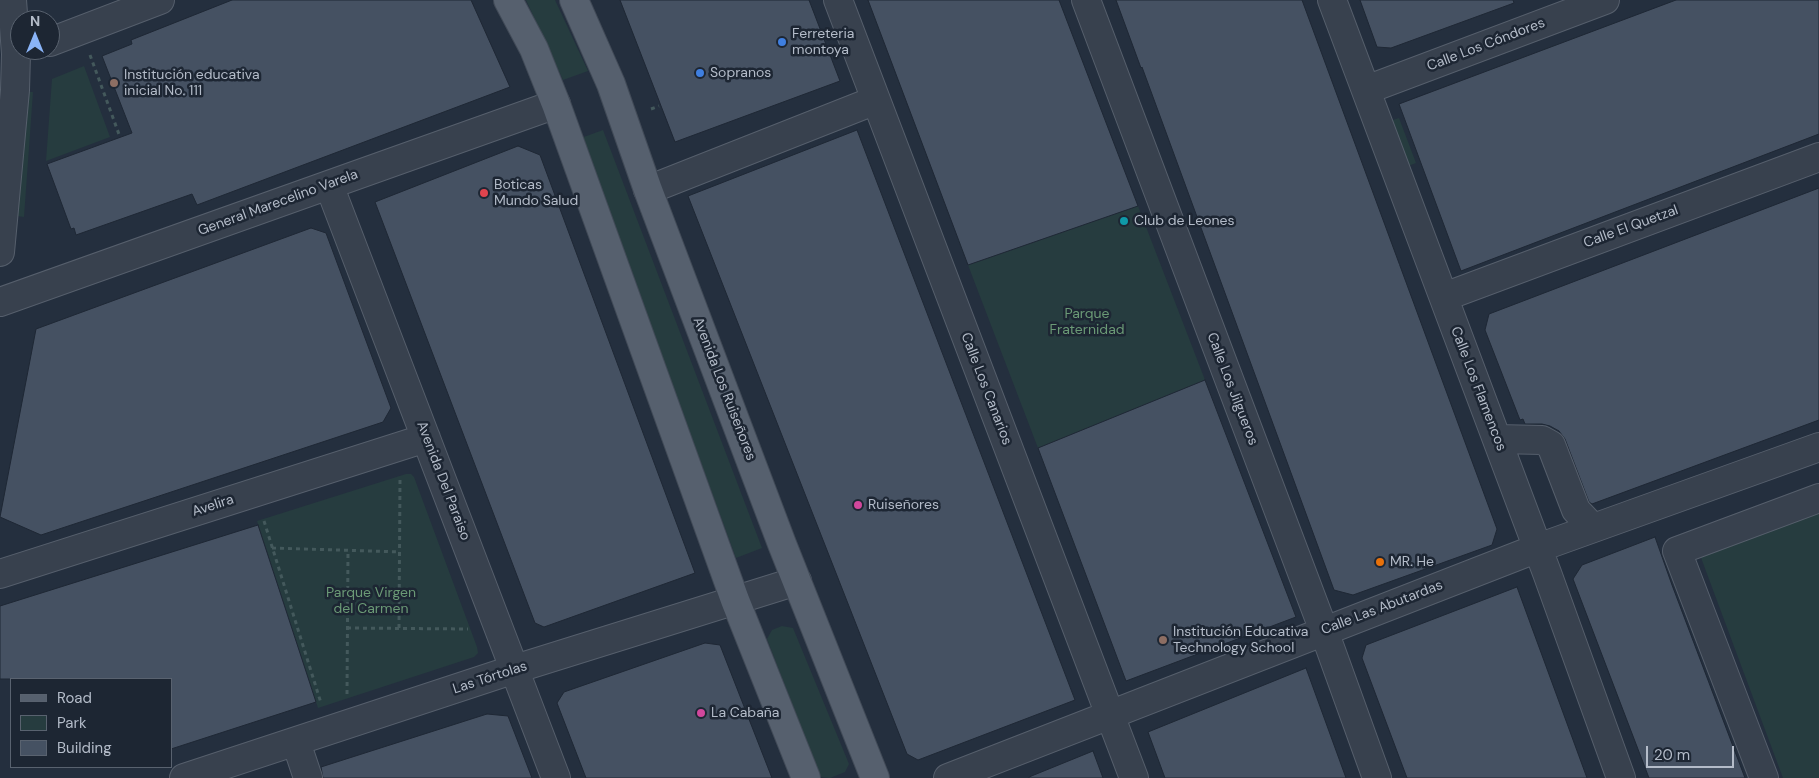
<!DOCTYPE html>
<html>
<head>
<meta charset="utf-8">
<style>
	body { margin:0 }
	#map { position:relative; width:1819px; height:778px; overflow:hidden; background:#242f3e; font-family:"DM Sans",sans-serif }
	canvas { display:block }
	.legend { position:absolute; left:10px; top:678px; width:162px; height:90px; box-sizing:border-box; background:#1d2633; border:1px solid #59626f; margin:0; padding:6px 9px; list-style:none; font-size:15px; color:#b4bcc9 }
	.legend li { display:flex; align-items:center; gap:10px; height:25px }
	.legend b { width:25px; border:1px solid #59626f }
	.north { position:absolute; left:10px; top:10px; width:50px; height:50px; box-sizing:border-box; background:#1d2633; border:1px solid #59626f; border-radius:50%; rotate:0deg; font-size:14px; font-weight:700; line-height:20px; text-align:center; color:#b4bcc9 }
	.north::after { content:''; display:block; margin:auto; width:18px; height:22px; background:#8ab4f8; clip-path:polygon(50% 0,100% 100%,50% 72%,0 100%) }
	.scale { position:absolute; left:1646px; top:746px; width:88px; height:22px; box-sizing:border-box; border:2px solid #b4bcc9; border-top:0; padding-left:6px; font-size:15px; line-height:18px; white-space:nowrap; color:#b4bcc9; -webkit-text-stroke:4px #1d2633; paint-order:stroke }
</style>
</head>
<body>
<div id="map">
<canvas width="1819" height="778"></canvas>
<ul class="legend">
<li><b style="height:6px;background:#56606e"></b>Road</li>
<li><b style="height:14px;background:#263c3f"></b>Park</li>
<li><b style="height:14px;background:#455162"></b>Building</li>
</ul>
<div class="north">N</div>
<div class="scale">20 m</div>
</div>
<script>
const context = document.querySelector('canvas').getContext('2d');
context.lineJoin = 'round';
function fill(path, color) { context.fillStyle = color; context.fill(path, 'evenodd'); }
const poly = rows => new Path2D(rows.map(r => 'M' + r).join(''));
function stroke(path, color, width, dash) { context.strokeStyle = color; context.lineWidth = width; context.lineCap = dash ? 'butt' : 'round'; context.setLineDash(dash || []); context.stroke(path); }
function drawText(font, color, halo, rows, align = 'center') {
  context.font = font + ' "DM Sans",sans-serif'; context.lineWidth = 5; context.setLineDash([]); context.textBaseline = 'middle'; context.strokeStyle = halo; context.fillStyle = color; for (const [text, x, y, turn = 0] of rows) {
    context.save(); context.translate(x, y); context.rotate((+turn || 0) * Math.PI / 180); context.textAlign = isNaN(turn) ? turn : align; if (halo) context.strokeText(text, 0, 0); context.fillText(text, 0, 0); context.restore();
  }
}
const green = poly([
	[526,0,555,0,588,71,563,80],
	[84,66,110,137,46,161,52,79],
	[26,92,33,92,24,217,17,216],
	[1399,118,1416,163,1408,166,1390,121],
	[603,130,762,548,736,558,581,138],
	[1138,206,1205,380,1038,448,968,265],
	[406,474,411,474,414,477,477,647,478,653,474,657,318,708,257,521],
	[1819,512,1819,778,1783,778,1700,555],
	[782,626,793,628,849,764,845,772,830,778,820,777,767,639,772,630]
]);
const building = poly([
	[232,0,471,0,510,87,197,205,192,194,76,235,74,228,71,229,47,164,132,133,102,56,132,44,131,40,232,0],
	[620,0,809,0,840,81,675,142,620,0],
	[868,0,1059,0,1138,206,968,265,868,0],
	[1116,0,1302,0,1497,529,1492,545,1353,595,1334,590,1142,67,1141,68,1116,0],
	[1360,0,1513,0,1514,3,1391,48,1377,47,1360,0],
	[1676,0,1819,0,1819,134,1461,271,1399,104,1676,0],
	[857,130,1075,700,918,760,907,754,688,196,857,130],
	[518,146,540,155,695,573,544,627,535,623,375,202,518,146],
	[1819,188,1819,420,1592,504,1589,502,1565,439,1559,431,1550,426,1542,424,1525,424,1523,419,1520,420,1485,330,1489,314,1819,188],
	[311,228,326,233,391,408,383,422,41,535,0,517,36,329,311,228],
	[1205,380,1296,617,1126,681,1038,448,1205,380],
	[258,525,316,702,171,749,171,679,0,679,0,606,258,525],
	[1655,537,1672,585,1745,778,1649,778,1573,579,1582,565,1655,537],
	[1517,587,1587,778,1407,778,1362,658,1366,645,1517,587],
	[705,643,720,645,772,778,586,778,557,703,564,692,705,643],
	[1306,668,1346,778,1165,778,1148,732,1306,668],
	[487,714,508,716,532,778,323,778,321,767,487,714],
	[1093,751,1103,778,1029,778,1029,777,1093,751]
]);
const path = poly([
	[90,55,120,137],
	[651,109,659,106],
	[264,521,321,703],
	[272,548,400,552],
	[347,628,468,629],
	[399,628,400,479],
	[347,694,348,550]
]);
const minor = poly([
	[838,0,1134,778],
	[1086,0,1324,631,1377,778],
	[1332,0,1547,573,1621,778],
	[50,42,160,0],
	[1366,90,1605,0],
	[329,185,556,778],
	[648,190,876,100],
	[0,252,15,90,16,54,12,0],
	[1444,297,1819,157],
	[0,302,556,104],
	[1497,439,1542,440,1551,445,1576,510,1593,528],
	[0,574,426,438],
	[296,742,308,778],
	[184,778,515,669,797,581],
	[948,778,1538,548,1819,447],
	[1764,778,1677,551,1819,498]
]);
const major = poly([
	[508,0,534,49,556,104,735,600,806,778],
	[574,0,611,84,648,190,782,544,875,778]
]);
const markers = [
	[782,42,5,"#3f7fe0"],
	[700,73,5,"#3f7fe0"],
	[114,83,5,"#8d6e63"],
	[484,193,5,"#e0444e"],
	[1124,221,5,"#0f9aa8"],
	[858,505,5,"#d1479c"],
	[1380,562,5,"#e8710a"],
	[1163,640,5,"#8d6e63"],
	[701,713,5,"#d1479c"]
];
const poiNames = [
	["Ferreteria",792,34],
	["montoya",792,50],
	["Sopranos",710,73],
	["Institución educativa",124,75],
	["inicial No. 111",124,91],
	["Boticas",494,185],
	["Mundo Salud",494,201],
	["Club de Leones",1134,221],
	["Ruiseñores",868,505],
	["MR. He",1390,562],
	["Institución Educativa",1173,632],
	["Technology School",1173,648],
	["La Cabaña",711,713]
];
const streetNames = [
	["Calle Los Cóndores",1486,45,-21],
	["General Marecelino Varela",278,203,-20],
	["Calle El Quetzal",1631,227,-20],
	["Avenida Los Ruiseñores",724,389,69],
	["Calle Los Canarios",986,389,69],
	["Calle Los Jilgueros",1232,389,69],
	["Calle Los Flamencos",1478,389,69],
	["Avenida Del Paraiso",443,481,69],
	["Avelira",213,506,-18],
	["Calle Las Abutardas",1382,608,-21],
	["Las Tórtolas",490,678,-18]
];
const parkNames = [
	["Parque",1087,314],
	["Fraternidad",1087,330],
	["Parque Virgen",371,593],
	["del Carmen",371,609]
];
fill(green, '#263c3f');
fill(building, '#455162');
stroke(building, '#1f2835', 1);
stroke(minor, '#565f6c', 30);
stroke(major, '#414a57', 30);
stroke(path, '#44595c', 3, [4, 4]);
stroke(minor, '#38414e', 28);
stroke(major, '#56606e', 28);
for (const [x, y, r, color] of markers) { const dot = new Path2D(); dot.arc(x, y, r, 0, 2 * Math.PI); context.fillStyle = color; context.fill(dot); stroke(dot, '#1d2633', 2); }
drawText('14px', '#b4bcc9', '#1d2633', poiNames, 'left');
drawText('14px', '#b4bcc9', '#1d2633', streetNames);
drawText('14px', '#6b9a76', '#1d2633', parkNames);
</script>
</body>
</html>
